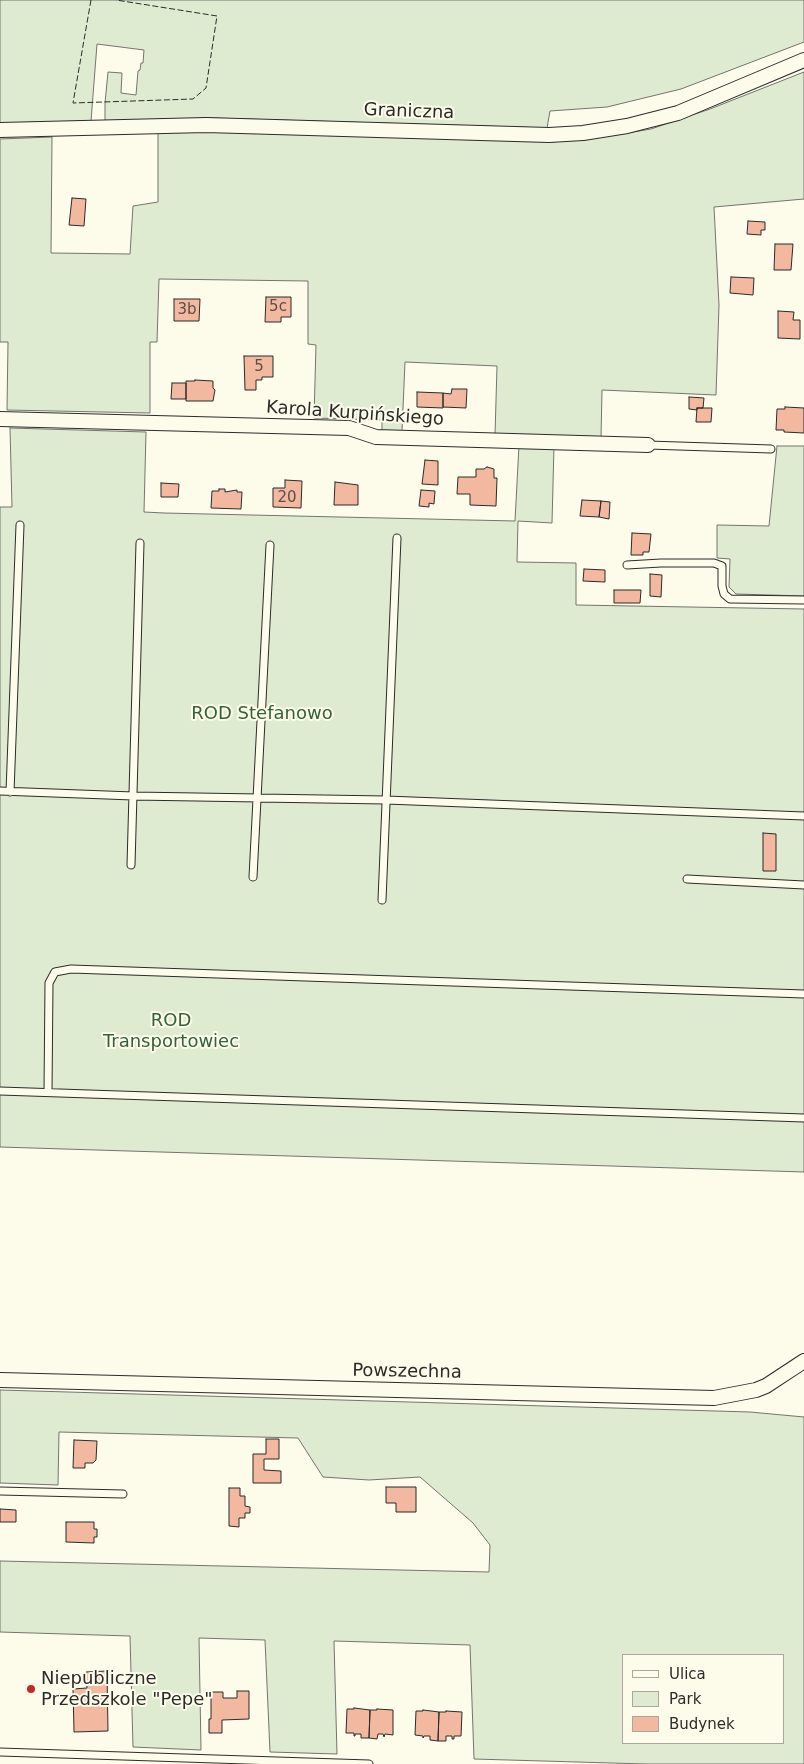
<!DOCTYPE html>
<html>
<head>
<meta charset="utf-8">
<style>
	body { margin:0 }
	#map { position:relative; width:804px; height:1764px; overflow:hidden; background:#fdfbea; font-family:"DejaVu Sans",sans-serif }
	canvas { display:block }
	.legend { position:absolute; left:622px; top:1654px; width:162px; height:90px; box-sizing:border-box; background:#fdfbea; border:1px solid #a9a89e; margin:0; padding:6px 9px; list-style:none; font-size:15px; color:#2b2b2b }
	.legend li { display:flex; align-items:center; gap:10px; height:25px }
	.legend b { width:25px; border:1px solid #a9a89e }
</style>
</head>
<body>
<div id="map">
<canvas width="804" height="1764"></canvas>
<ul class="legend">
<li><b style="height:6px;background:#fdfbea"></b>Ulica</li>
<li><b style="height:14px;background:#deebd1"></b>Park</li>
<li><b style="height:14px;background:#f2b8a0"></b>Budynek</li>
</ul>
</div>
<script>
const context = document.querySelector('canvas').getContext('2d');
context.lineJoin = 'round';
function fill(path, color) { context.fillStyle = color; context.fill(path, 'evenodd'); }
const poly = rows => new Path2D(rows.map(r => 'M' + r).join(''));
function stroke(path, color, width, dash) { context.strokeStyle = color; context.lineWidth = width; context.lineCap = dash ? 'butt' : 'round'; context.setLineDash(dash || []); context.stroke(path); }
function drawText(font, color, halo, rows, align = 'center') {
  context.font = font + ' "DejaVu Sans",sans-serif'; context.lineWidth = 4; context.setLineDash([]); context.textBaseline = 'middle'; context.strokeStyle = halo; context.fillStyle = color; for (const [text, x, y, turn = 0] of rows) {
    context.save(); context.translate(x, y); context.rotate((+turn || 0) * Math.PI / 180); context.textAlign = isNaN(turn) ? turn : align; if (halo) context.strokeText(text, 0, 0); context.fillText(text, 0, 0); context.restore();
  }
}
const green = poly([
	[0,0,804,0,804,42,681,89,607,107,550,111,547,128,211,118,105,121,105,103,108,72,122,73,121,93,136,95,138,71,140,70,141,63,143,63,144,50,97,44,91,121,0,123,0,0],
	[804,72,804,199,714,207,719,305,716,395,602,390,601,439,495,435,497,366,405,362,402,431,382,432,382,420,314,418,316,345,308,344,308,281,159,279,157,342,150,342,150,413,7,410,8,342,0,342,0,139,52,137,51,253,130,254,133,206,158,202,158,132,212,130,553,140,621,134,651,129,710,109,804,72],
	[10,428,146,432,144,512,164,513,515,521,519,445,554,446,552,523,518,521,517,562,576,563,576,605,804,609,804,1172,0,1147,0,507,12,507,10,428],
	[777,446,804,446,804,596,736,594,729,587,730,559,717,558,717,525,769,526,777,446],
	[0,1390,750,1412,804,1417,804,1764,646,1764,474,1759,470,1645,334,1641,337,1754,270,1752,265,1640,199,1638,201,1750,133,1747,130,1636,0,1632,0,1561,489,1572,490,1545,473,1523,420,1477,369,1480,323,1477,298,1438,59,1432,58,1485,0,1483,0,1390],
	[623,1655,783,1655,783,1743,623,1743,623,1655]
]);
const building = poly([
	[72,198,86,199,84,226,69,225,72,198],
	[748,221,765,222,765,230,761,230,761,235,747,234,748,221],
	[775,244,793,244,791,270,774,270,775,244],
	[731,277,754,278,753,295,730,293,731,277],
	[266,297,291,297,291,317,281,317,281,322,265,322,266,297],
	[174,299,200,299,199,321,174,321,174,299],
	[778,311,794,312,793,320,800,320,800,339,778,338,778,311],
	[244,356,273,356,273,377,262,377,262,380,256,380,256,390,245,390,244,356],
	[195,380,213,381,213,388,215,390,213,401,186,401,186,381,195,381,195,380],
	[172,383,186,383,186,399,171,399,172,383],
	[452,389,467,389,466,408,443,407,443,393,451,394,452,389],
	[417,392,443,393,443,408,417,407,417,392],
	[689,397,704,398,703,408,697,408,697,410,689,409,689,397],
	[785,407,804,408,804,433,784,432,784,430,776,430,777,409,785,409,785,407],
	[697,408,712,408,711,422,696,422,697,408],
	[425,460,438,461,438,485,422,484,425,460],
	[487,467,494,469,494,478,497,478,496,506,470,505,470,494,457,494,458,477,476,477,476,469,484,469,487,467],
	[285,480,302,481,301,508,273,507,273,488,285,488,285,480],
	[335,482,358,485,358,505,334,505,335,482],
	[161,483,179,484,178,497,161,497,161,483],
	[219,489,225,489,225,492,237,490,237,492,242,492,241,509,211,508,212,491,219,491,219,489],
	[421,490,435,491,434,504,429,503,429,507,419,506,421,490],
	[582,500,601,501,599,517,580,516,582,500],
	[601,501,610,502,609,519,599,517,601,501],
	[632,533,651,534,649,552,643,552,643,555,631,555,632,533],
	[584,569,605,570,605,582,583,581,584,569],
	[650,574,662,575,661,597,650,596,650,574],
	[614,590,641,590,640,603,614,603,614,590],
	[763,833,776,834,776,871,763,871,763,833],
	[266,1439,279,1439,279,1459,264,1459,264,1470,281,1471,281,1483,253,1483,253,1454,266,1454,266,1439],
	[74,1440,97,1441,96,1460,93,1463,85,1463,85,1468,73,1468,74,1440],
	[386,1487,416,1487,416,1512,396,1512,396,1503,386,1503,386,1487],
	[229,1488,240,1488,240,1496,245,1496,245,1506,250,1507,250,1513,245,1513,245,1518,239,1518,239,1527,229,1526,229,1488],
	[0,1509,16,1510,16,1522,0,1522,0,1509],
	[66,1522,94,1522,94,1529,97,1529,97,1537,94,1537,94,1543,66,1542,66,1522],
	[107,1671,108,1731,74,1732,73,1689,87,1688,86,1672,107,1671],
	[237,1691,249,1691,249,1719,222,1720,222,1733,209,1733,209,1719,211,1719,211,1692,223,1692,223,1698,237,1698,237,1691],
	[354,1708,370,1710,369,1738,361,1738,361,1734,355,1734,355,1736,354,1736,354,1733,346,1733,347,1709,354,1709,354,1708],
	[377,1709,393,1710,393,1735,385,1734,384,1737,383,1734,378,1734,377,1739,369,1738,370,1710,377,1710,377,1709],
	[423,1710,439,1712,438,1741,430,1740,430,1736,424,1736,423,1738,423,1736,415,1735,416,1711,423,1711,423,1710],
	[446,1711,462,1712,461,1736,454,1736,454,1739,452,1739,452,1736,446,1736,446,1741,438,1741,439,1712,446,1712,446,1711]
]);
const service = poly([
	[648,445,771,449],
	[627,565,661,563,714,563,722,566,722,586,724,594,730,599,804,600],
	[0,791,133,796,386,800,804,816],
	[10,792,20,525],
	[131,865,140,543],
	[253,877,270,545],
	[687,879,804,885],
	[382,900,397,538],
	[0,1091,804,1118],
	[48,1092,49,983,55,972,71,969,804,994],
	[0,1491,123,1494],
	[0,1752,369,1764]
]);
const minor = poly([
	[0,130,206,125,549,135,583,133,627,126,678,113,804,60],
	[0,419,349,428,376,437,648,445],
	[0,1380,714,1398,756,1390,766,1386,804,1361]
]);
const fence = poly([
	[91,0,73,103,193,99,206,88,217,16,116,0]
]);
const markers = [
	[31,1689,5,"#c62828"]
];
const numberNames = [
	["5c",278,307],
	["3b",187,310],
	["5",259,367],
	["20",287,498]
];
const streetNames = [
	["Graniczna",409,112,2],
	["Karola Kurpińskiego",355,414,4],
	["Powszechna",407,1372,1]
];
const parkNames = [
	["ROD Stefanowo",262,714],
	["ROD",171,1021],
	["Transportowiec",171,1042]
];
const poiNames = [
	["Niepubliczne",41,1679],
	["Przedszkole \"Pepe\"",41,1700]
];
fill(green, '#deebd1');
stroke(green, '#74746e', 1);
fill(building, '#f2b8a0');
stroke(building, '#2b2b2b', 1);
stroke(service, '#2b2b2b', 9);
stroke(minor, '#2b2b2b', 16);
stroke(service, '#fdfbea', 7);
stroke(minor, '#fdfbea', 14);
stroke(fence, '#2b2b2b', 1, [6, 2.5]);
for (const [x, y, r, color] of markers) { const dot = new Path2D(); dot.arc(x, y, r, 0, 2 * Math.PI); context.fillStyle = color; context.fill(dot); stroke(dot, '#fdfbea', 2); }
drawText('15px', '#5d4e48', null, numberNames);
drawText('18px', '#2b2b2b', '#fdfbea', streetNames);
drawText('18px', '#34623c', '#fdfbea', parkNames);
drawText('18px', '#2b2b2b', '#fdfbea', poiNames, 'left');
</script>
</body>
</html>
